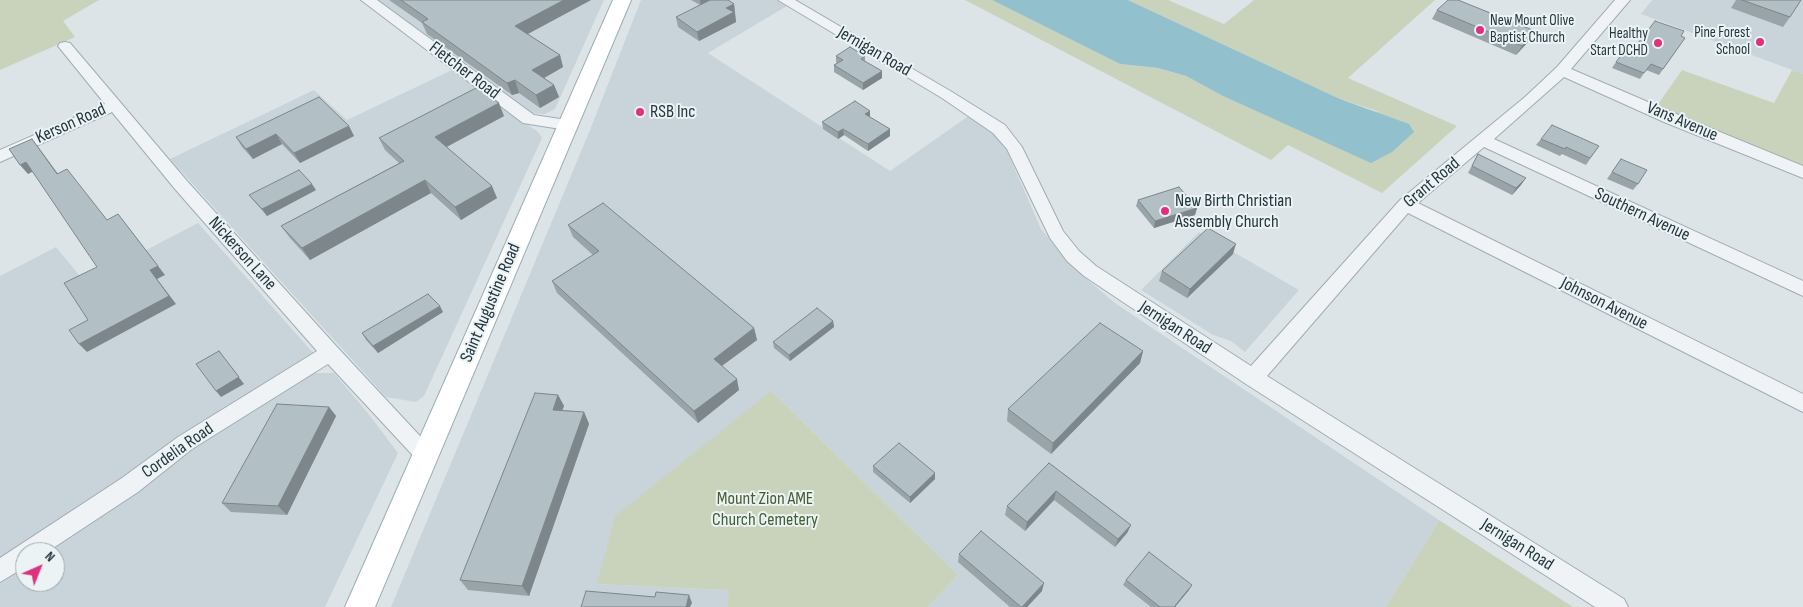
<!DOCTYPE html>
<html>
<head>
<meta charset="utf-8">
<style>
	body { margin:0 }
	#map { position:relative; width:1803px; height:607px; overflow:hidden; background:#dce4e8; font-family:"Sofia Sans Condensed",sans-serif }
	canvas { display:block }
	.north { position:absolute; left:15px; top:542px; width:50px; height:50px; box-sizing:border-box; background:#ebf3f5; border:1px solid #9ba7ac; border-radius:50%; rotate:44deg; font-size:14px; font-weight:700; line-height:20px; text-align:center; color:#24363f }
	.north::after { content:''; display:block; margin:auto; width:18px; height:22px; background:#dc327f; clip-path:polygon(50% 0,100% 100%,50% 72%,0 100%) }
</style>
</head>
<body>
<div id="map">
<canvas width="1803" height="607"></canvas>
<div class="north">N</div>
</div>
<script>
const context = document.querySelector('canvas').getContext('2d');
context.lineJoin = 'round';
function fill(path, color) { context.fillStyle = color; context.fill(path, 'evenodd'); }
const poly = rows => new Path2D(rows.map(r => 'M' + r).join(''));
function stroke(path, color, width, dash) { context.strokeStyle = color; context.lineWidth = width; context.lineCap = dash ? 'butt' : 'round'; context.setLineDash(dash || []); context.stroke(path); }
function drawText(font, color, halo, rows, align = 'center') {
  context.font = font + ' "Sofia Sans Condensed",sans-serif'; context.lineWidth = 4; context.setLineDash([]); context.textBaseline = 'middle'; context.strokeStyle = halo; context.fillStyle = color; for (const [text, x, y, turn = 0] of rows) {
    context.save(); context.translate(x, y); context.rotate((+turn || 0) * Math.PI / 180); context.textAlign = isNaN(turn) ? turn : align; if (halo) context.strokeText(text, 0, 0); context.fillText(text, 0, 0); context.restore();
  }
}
const built = poly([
	[377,0,604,0,555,109,545,114,530,113],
	[641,0,776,0,787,6,708,53,890,171,970,115,993,133,1007,151,1041,229,1075,269,1115,303,1439,520,1386,607,928,607,958,575,771,391,597,584,730,590,727,607,391,607,590,130],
	[1652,0,1803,0,1803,74,1641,14],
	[452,70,538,132,542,138,424,396,416,402,386,397,170,159,314,90,347,120],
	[198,223,315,355,0,566,0,276,56,247,85,282],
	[1199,232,1299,290,1245,352,1231,341,1213,335,1141,290],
	[312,373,334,373,367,412,398,453,325,607,0,607,0,580,25,563,25,582,55,582,55,552,41,552,284,387]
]);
const green = poly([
	[0,0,99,0,63,21,75,37,0,70],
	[965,0,992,0,1120,64,1158,68,1186,76,1221,95,1380,112,1340,99,1128,0,1168,0,1224,24,1254,0,1435,0,1348,78,1457,126,1382,193,1288,145,1271,160],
	[1682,70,1774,103,1792,70,1803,74,1803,167,1656,107],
	[771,391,958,575,928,607,727,607,729,590,597,584,615,516],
	[1439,520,1573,607,1386,607]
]);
const water = poly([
	[992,0,1128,0,1340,99,1409,124,1414,132,1392,152,1371,163,1221,95,1186,76,1158,68,1120,64]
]);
const minor = poly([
	[361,0,377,0,534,115,567,120,573,121,575,125,573,129,567,130,523,123,361,0],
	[778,0,795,0,952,92,1005,125,1022,147,1063,231,1079,251,1096,266,1251,366,1400,200,1525,97,1557,67,1615,0,1630,0,1571,69,1676,114,1803,166,1803,178,1664,122,1564,77,1494,139,1803,281,1803,296,1484,147,1418,203,1803,394,1803,412,1408,213,1267,376,1624,599,1628,607,1595,607,1246,384,1084,276,1067,261,1050,238,1007,149,993,133,942,98,778,0],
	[65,42,70,43,187,181,337,347,433,450,437,456,433,462,426,465,419,462,328,364,192,449,138,492,47,552,25,552,25,567,0,582,0,558,122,478,178,437,317,351,175,189,112,112,0,162,0,150,105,104,58,46,60,43,65,42]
]);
const major = poly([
	[613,0,631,0,375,607,345,607,613,0]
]);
const wall = poly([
	[389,0,591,0,528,34,560,55,563,67,544,78,554,85,559,97,540,108,519,93,512,95,427,34,422,23],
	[691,0,728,0,734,4,736,22,699,41,678,27,676,17,700,5],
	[1736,0,1801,0,1790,17,1783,27,1731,8],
	[1437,10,1535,31,1529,41,1516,55,1432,19],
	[1681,36,1685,38,1659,75,1646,70,1640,79,1612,68,1616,62,1635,47],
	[836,56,865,56,865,61,882,78,863,90,834,72,834,65,837,63,836,62],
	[870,111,870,117,890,129,890,136,868,151,844,135,838,139,823,129,822,122],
	[504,116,446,147,497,198,461,220,431,193,310,260,290,238,281,226,399,163,385,150,379,138],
	[349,126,354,136,300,163,282,144,253,159,242,147,236,137],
	[1541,139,1599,146,1586,165,1562,154,1560,156,1536,145],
	[1478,154,1521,185,1512,195,1468,173],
	[1621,159,1638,184,1633,190,1607,179],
	[316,190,267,216,254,201,249,195],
	[1138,200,1197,208,1195,215,1154,228,1136,206],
	[568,225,754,328,757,340,722,366,739,390,698,423,557,293,552,281,593,255,573,237],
	[1233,254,1187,298,1159,281,1162,271],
	[443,312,378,353,366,340,362,333],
	[833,321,834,327,790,361,774,348,773,342],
	[1143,351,1140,363,1051,454,1007,421,1008,409],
	[558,395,564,406,562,410,584,412,589,424,529,596,468,590,460,580],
	[329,407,336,416,287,515,231,512,222,503],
	[1049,463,1131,525,1127,533,1115,547,1054,500,1025,531,1005,515,1007,506],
	[873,466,935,479,910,503,873,472],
	[959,554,1042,591,1027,607,1010,607,958,562],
	[1126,580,1189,590,1175,607,1151,607,1123,585]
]);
const shadedWall = poly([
	[564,0,591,0,520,38,515,26],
	[700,0,712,0,701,6],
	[734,4,736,22,699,41,697,32,726,8],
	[1535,31,1529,41,1516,55,1522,46],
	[560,55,563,67,537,82,532,70],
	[882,71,882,78,863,90,863,83],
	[515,80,519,93,512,95,507,83],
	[554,85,559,97,540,108,536,95],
	[499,103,504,116,441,150,435,137],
	[870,111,870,118,865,114],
	[349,126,354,136,300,163,294,153],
	[843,129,844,135,838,139,838,132],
	[890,129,890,136,868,151,868,144],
	[276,134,282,144,253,159,246,149],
	[32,139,39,148,64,182,57,174],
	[26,162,34,171,28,174,20,165],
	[1526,178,1521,185,1512,195,1516,188],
	[425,180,431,193,310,260,302,248],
	[312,184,316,190,267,216,262,209],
	[492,186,497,198,461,220,455,207],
	[1197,208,1195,215,1154,228,1155,221],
	[118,214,165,275,157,279,176,304,87,352,79,344,150,270],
	[1236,244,1233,254,1187,298,1190,289],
	[440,306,443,312,378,353,373,346],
	[833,321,834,327,790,361,789,355],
	[754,328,757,340,716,370,714,359],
	[219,351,244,384,221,397,216,391],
	[1143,351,1140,363,1051,454,1053,443],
	[737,379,739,390,698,423,694,411],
	[558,395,564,406,558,421,553,410],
	[329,407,336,416,287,515,278,506],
	[584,412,589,424,529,596,522,586],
	[935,473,935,479,910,503,910,497],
	[1056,491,1054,500,1025,531,1027,522],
	[1131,525,1127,533,1115,547,1118,539],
	[1044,583,1042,591,1027,607,1022,607],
	[1192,585,1189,590,1175,607,1174,607],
	[689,595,692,603,690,607,686,607]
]);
const building = poly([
	[401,0,564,0,515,26,560,55,532,70,554,85,536,95,515,80,507,83,422,22,428,19,401,0],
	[710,0,728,0,734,4,726,8,734,12,697,32,676,17,710,0],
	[1448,0,1458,0,1535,31,1522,46,1437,10,1448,0],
	[1742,0,1801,0,1790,17,1742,0],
	[1655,21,1684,31,1681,36,1685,38,1663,69,1651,64,1644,73,1616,62,1629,45,1635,47,1655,21],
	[850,47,865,56,861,59,882,71,863,83,834,65,843,60,836,56,850,47],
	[478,87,499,103,435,137,492,186,455,207,425,180,302,248,281,226,404,161,379,138,478,87],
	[319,97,349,126,294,153,276,134,246,149,236,137,319,97],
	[855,101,870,111,865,114,890,129,868,144,843,129,838,132,822,122,855,101],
	[1552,125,1599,146,1590,158,1566,147,1565,149,1541,139,1552,125],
	[32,139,57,174,67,169,107,220,118,214,158,266,150,270,169,296,79,344,69,330,88,320,64,283,97,267,26,162,20,165,9,149,32,139],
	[1478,154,1526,178,1516,188,1472,166,1478,154],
	[1621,159,1647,170,1638,184,1612,172,1621,159],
	[299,170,312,184,262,209,249,195,299,170],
	[1179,187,1197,208,1155,221,1138,200,1179,187],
	[603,203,754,328,714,359,737,379,694,411,552,281,599,251,568,225,603,203],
	[1208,228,1236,244,1190,289,1162,271,1208,228],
	[428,294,440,306,373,346,362,333,428,294],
	[817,308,833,321,789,355,773,342,817,308],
	[1100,323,1143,351,1053,443,1008,409,1100,323],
	[219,351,239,377,216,391,196,364,219,351],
	[535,393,558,395,553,410,584,412,522,586,460,580,535,393],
	[277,404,329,407,278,506,222,503,277,404],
	[899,443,935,473,910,497,873,466,899,443],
	[1049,463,1131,525,1118,539,1056,491,1027,522,1007,506,1049,463],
	[981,531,1044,583,1022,607,1021,607,959,554,981,531],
	[1149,552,1192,585,1174,607,1160,607,1126,580,1149,552],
	[586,591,655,597,656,592,689,595,686,607,581,607,586,591]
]);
const markers = [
	[1480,30,5,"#dc327f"],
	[1760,42,5,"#dc327f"],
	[1658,43,5,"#dc327f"],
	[640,112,5,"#dc327f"],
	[1165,211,5,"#dc327f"]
];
const farPoinames = [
	["New Mount Olive",1490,21,"left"],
	["Baptist Church",1490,38,"left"],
	["Pine Forest",1750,33],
	["School",1750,50],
	["Healthy",1648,34],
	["Start DCHD",1648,51]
];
const streetNames = [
	["Jernigan Road",874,52,30],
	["Fletcher Road",464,71,37],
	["Vans Avenue",1682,122,23],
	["Kerson Road",71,124,-24],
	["Grant Road",1432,183,-40],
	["Southern Avenue",1642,215,25],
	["Nickerson Lane",242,254,48],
	["Saint Augustine Road",491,303,-67],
	["Johnson Avenue",1604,304,27],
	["Jernigan Road",1175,328,33],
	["Cordelia Road",178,451,-35],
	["Jernigan Road",1517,545,32]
];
const poiNames = [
	["RSB Inc",650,112],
	["New Birth Christian",1175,201],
	["Assembly Church",1175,222]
];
const parkNames = [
	["Mount Zion AME",765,499],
	["Church Cemetery",765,520]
];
fill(built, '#c9d4da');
fill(green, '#c9d3bc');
fill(water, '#92c0cc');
stroke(minor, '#a1acb2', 2);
stroke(major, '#9aadb5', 2);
fill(minor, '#eff3f6');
fill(major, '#fff');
fill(wall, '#99a4a9');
fill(shadedWall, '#7d868a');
fill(building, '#b2bfc5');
stroke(building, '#7d868a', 1);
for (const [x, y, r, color] of markers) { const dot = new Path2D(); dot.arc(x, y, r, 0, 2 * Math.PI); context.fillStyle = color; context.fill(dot); stroke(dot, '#ebf3f5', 2); }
drawText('15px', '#24363f', '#ebf3f5', farPoinames, 'right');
drawText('18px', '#24363f', '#ebf3f5', streetNames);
drawText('18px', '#24363f', '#ebf3f5', poiNames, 'left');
drawText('18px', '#465d30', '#ebf3f5', parkNames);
</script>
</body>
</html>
